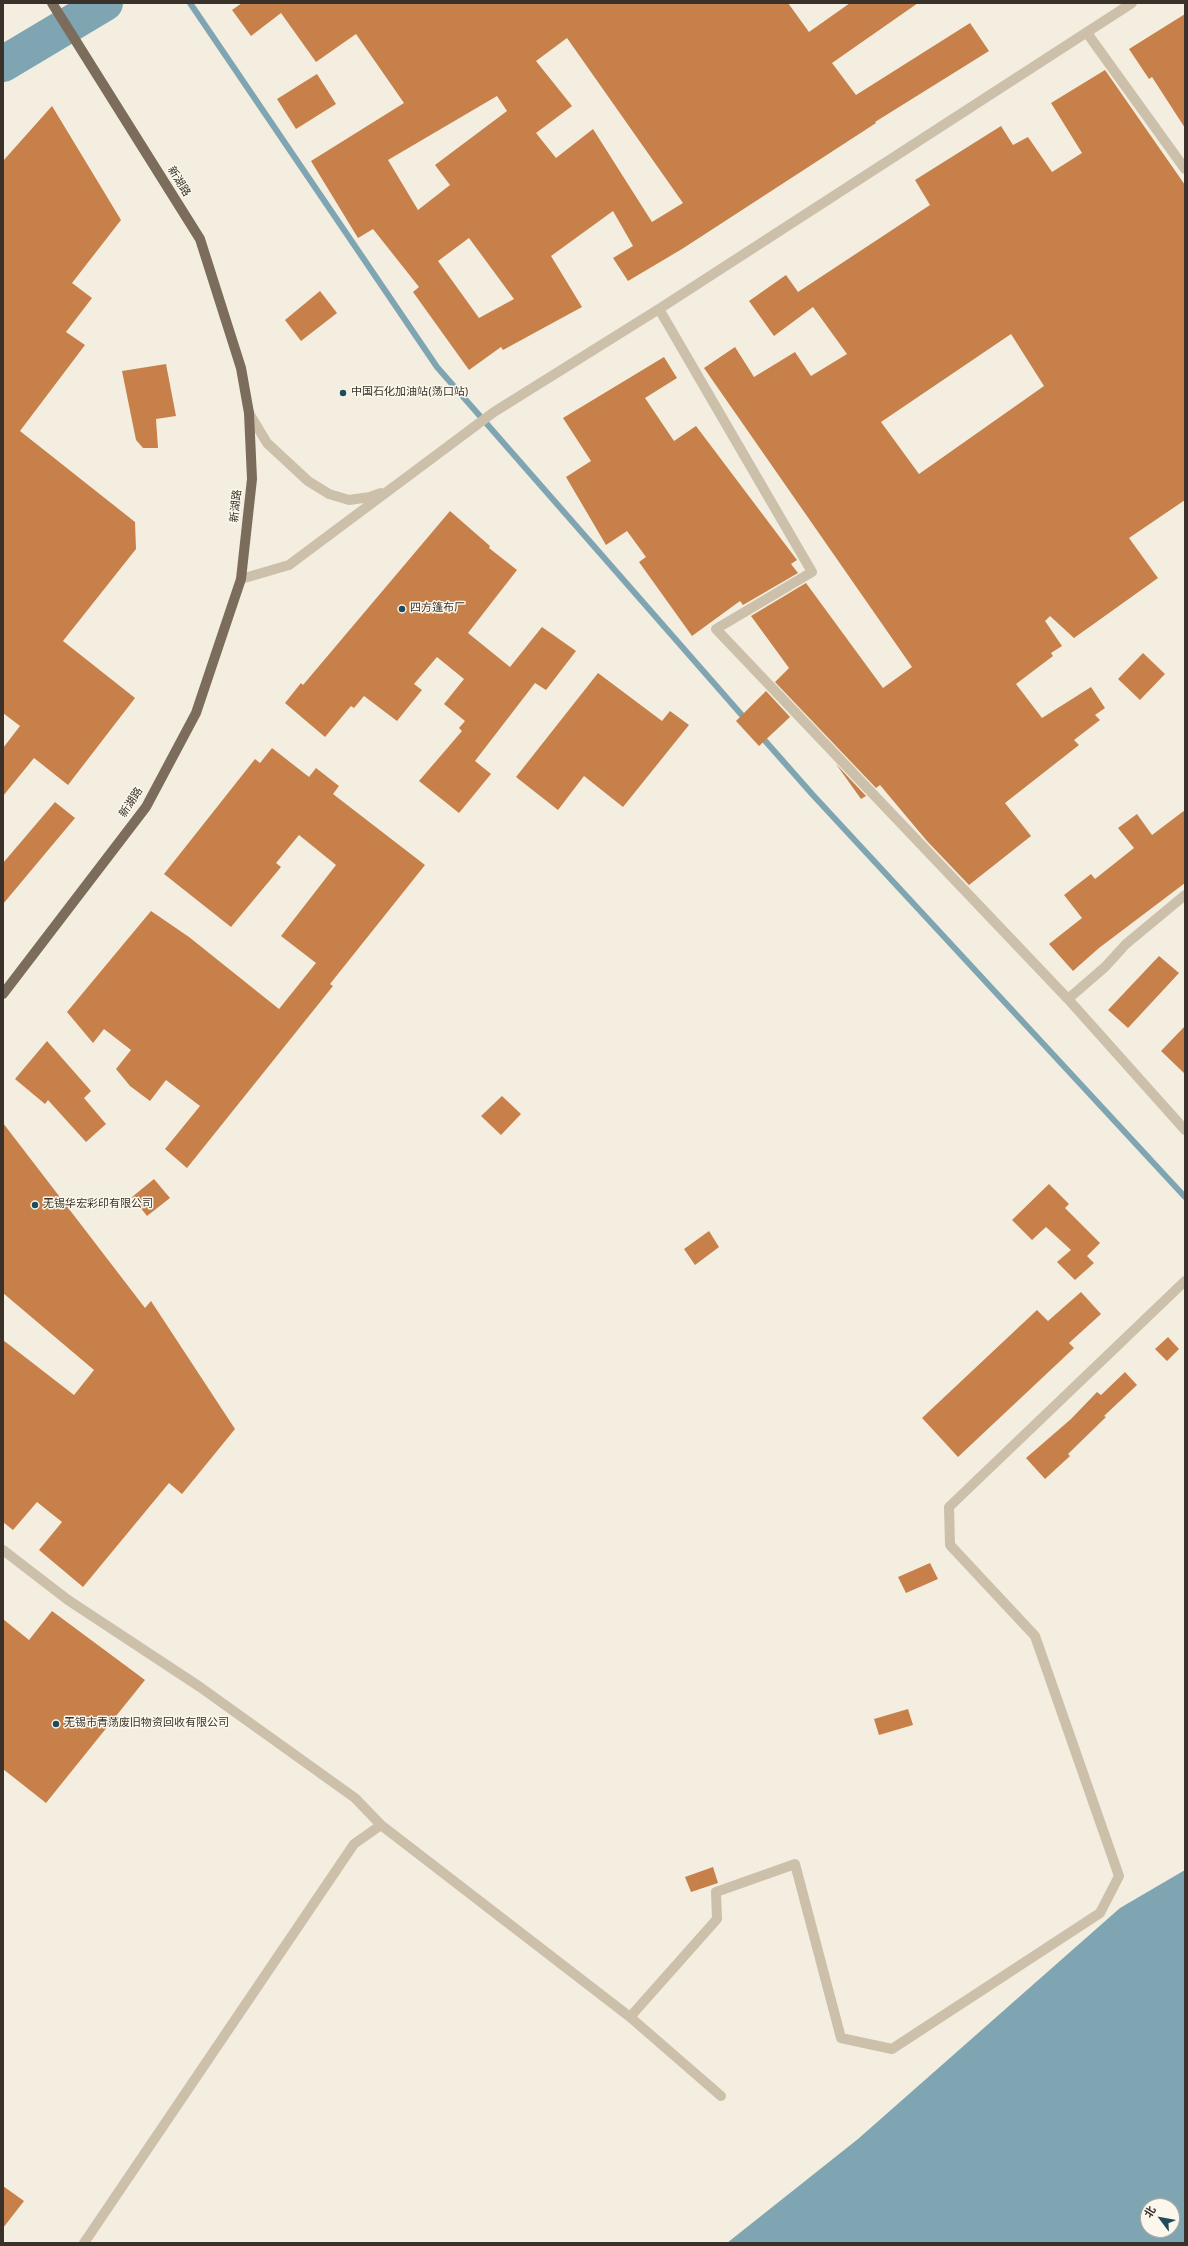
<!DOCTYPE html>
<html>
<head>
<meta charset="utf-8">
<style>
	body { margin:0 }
	#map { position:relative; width:1188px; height:2246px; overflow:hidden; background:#f3eedf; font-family:Overpass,"Noto Sans SC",sans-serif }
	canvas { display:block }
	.frame { position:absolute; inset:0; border:4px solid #3a322a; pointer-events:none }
	.north { position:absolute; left:1140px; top:2198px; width:40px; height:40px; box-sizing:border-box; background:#fbf7ec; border:1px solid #aea89e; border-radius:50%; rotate:302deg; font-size:11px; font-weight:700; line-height:16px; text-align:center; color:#3a322a }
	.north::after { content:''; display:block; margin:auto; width:14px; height:18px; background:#1f4c5c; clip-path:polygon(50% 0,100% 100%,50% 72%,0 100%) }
</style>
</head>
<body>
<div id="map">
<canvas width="1188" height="2246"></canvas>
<div class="frame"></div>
<div class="north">北</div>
</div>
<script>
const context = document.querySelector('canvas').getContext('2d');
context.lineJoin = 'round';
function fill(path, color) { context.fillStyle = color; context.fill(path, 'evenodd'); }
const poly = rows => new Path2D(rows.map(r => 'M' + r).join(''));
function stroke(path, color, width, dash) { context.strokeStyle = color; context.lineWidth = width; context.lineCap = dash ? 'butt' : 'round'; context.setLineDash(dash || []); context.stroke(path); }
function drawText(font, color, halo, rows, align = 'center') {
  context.font = font + ' Overpass,"Noto Sans SC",sans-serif'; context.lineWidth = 3; context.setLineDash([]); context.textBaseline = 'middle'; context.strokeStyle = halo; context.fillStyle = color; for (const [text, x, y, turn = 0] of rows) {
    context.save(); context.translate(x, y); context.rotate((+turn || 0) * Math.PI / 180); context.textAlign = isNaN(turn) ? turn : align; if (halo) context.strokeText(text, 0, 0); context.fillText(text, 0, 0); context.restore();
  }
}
const water = poly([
	[1185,1870,1185,2243,727,2243,858,2139,1120,1908],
	[1148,2206,1172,2206,1172,2230,1148,2230]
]);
const stream = poly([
	[190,3,437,367,747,721],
	[760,735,812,794,1185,1197]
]);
const river = poly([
	[3,64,105,3]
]);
const building = poly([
	[242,3,788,3,809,32,850,3,918,3,832,63,856,95,970,23,989,51,875,122,876,123,682,249,628,281,613,258,633,246,613,211,551,256,582,307,503,350,501,347,469,370,413,292,419,287,373,229,358,238,311,161,404,103,356,34,316,62,281,13,251,36,232,10],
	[567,38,683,203,652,222,593,129,556,158,536,133,572,106,536,61],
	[497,96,507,111,435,165,450,185,418,210,388,160],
	[469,238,514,299,479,318,438,261],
	[1185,14,1185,128,1152,77,1149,79,1129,49],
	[1105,70,1185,185,1185,500,1129,538,1158,578,1074,638,1050,616,1045,621,1062,646,1051,653,1053,656,1016,684,1042,718,1091,687,1105,708,1095,715,1100,720,1074,740,1079,745,1005,803,1031,836,969,885,927,841,880,785,876,788,775,682,789,668,751,616,806,583,883,688,912,667,704,368,735,347,754,377,795,352,811,376,847,354,813,307,774,336,749,301,786,275,798,292,930,205,915,180,1001,126,1013,145,1028,137,1052,172,1082,153,1051,103],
	[1011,334,1044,386,919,474,881,422],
	[317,74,336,104,296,129,277,99],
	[52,106,121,220,72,283,92,298,66,332,85,345,20,431,135,522,136,549,63,641,135,698,68,785,34,758,3,796,3,748,20,726,3,713,3,161],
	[320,291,337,313,301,341,285,320],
	[664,357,677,378,645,398,674,441,696,426,797,560,791,564,798,573,743,605,740,601,692,636,639,562,646,557,627,531,606,545,566,477,591,461,563,418],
	[166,364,176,416,156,419,158,448,143,448,136,440,122,371],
	[450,511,490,546,489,548,517,570,468,633,510,667,542,627,576,651,546,690,535,683,475,761,491,774,459,813,419,781,462,731,459,728,465,721,444,704,464,679,437,657,414,684,422,690,397,721,364,696,354,708,351,706,325,737,285,703,301,683,303,685],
	[1143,653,1165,674,1140,700,1118,679],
	[598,673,662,721,670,711,689,725,623,807,584,776,558,810,516,777],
	[766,691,790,717,759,746,736,721],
	[272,748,309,777,316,768,339,786,333,794,425,865,330,984,333,986,187,1168,165,1149,200,1106,166,1080,150,1101,130,1086,116,1069,131,1050,104,1029,93,1043,67,1012,151,911,189,937,279,1009,316,963,281,936,336,865,299,835,276,863,281,867,231,927,164,874,255,759,260,763],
	[836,764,866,796,861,799],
	[55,802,75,818,3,904,3,863],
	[1185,810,1185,883,1099,948,1073,971,1049,944,1082,918,1064,895,1091,874,1095,879,1134,848,1118,828,1137,814,1152,835],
	[1159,956,1179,973,1128,1028,1108,1010],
	[1185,1026,1185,1074,1161,1051],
	[47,1041,91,1091,84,1098,106,1124,86,1142,48,1100,45,1104,15,1079],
	[502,1096,521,1114,501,1135,481,1116],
	[3,1123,145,1308,151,1301,235,1429,182,1494,169,1483,83,1587,39,1550,62,1522,37,1502,13,1530,3,1522,3,1340,74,1395,94,1370,3,1293],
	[154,1179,170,1198,147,1216,132,1197],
	[1049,1184,1069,1204,1065,1208,1100,1243,1087,1256,1094,1263,1075,1280,1057,1262,1071,1250,1046,1227,1032,1240,1012,1220],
	[709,1231,719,1247,695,1265,684,1249],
	[1081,1292,1101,1314,1069,1343,1074,1348,958,1457,922,1418,1037,1310,1048,1321],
	[1168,1337,1179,1349,1167,1361,1155,1349],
	[1125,1372,1137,1385,1104,1416,1106,1417,1068,1454,1070,1456,1045,1479,1026,1458,1071,1419,1097,1392,1101,1395],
	[930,1563,938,1579,906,1593,898,1577],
	[52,1611,145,1680,46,1803,3,1769,3,1619,29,1640],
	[908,1709,913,1725,879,1735,874,1719],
	[713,1867,718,1883,691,1892,685,1877],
	[3,2186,24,2201,3,2228]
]);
const minor = poly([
	[1087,33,1185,169],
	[659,309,812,572,716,629,1068,999,1185,1130],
	[249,413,267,443,308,481,329,494,349,500,370,497,381,493],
	[241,579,289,565,494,412,659,309,1132,3],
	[1068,999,1105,967,1126,944,1185,895],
	[3,1550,68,1600,200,1687,355,1798,381,1825,630,2017,721,2096],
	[630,2017,717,1919,716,1892,795,1864,841,2038,892,2049,1100,1913,1119,1876,1035,1636,950,1545,949,1507,1185,1281],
	[84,2243,354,1844,381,1825]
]);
const major = poly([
	[3,994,146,807,196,713,241,579,252,479,249,413,241,368,200,239,52,3]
]);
const markers = [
	[343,393,4,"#1f4c5c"],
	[402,609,4,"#1f4c5c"],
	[35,1205,4,"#1f4c5c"],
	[56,1724,4,"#1f4c5c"]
];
const streetNames = [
	["新湖路",178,182,58],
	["新湖路",237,506,-84],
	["新湖路",132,803,-57]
];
const poiNames = [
	["中国石化加油站(荡口站)",351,393],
	["四方篷布厂",410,609],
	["无锡华宏彩印有限公司",43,1205],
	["无锡市青荡废旧物资回收有限公司",64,1724]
];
fill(water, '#7ea5b1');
stroke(stream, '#7ea5b1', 6);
stroke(river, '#7ea5b1', 36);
fill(building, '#c78049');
stroke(minor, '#ccc0ab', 10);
stroke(major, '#7c6c5b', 10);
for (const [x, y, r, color] of markers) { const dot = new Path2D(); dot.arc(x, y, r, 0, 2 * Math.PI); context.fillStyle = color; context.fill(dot); stroke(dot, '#fbf7ec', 1.5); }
drawText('11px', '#3a322a', '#fbf7ec', streetNames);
drawText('11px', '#3a322a', '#fbf7ec', poiNames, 'left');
</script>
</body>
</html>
